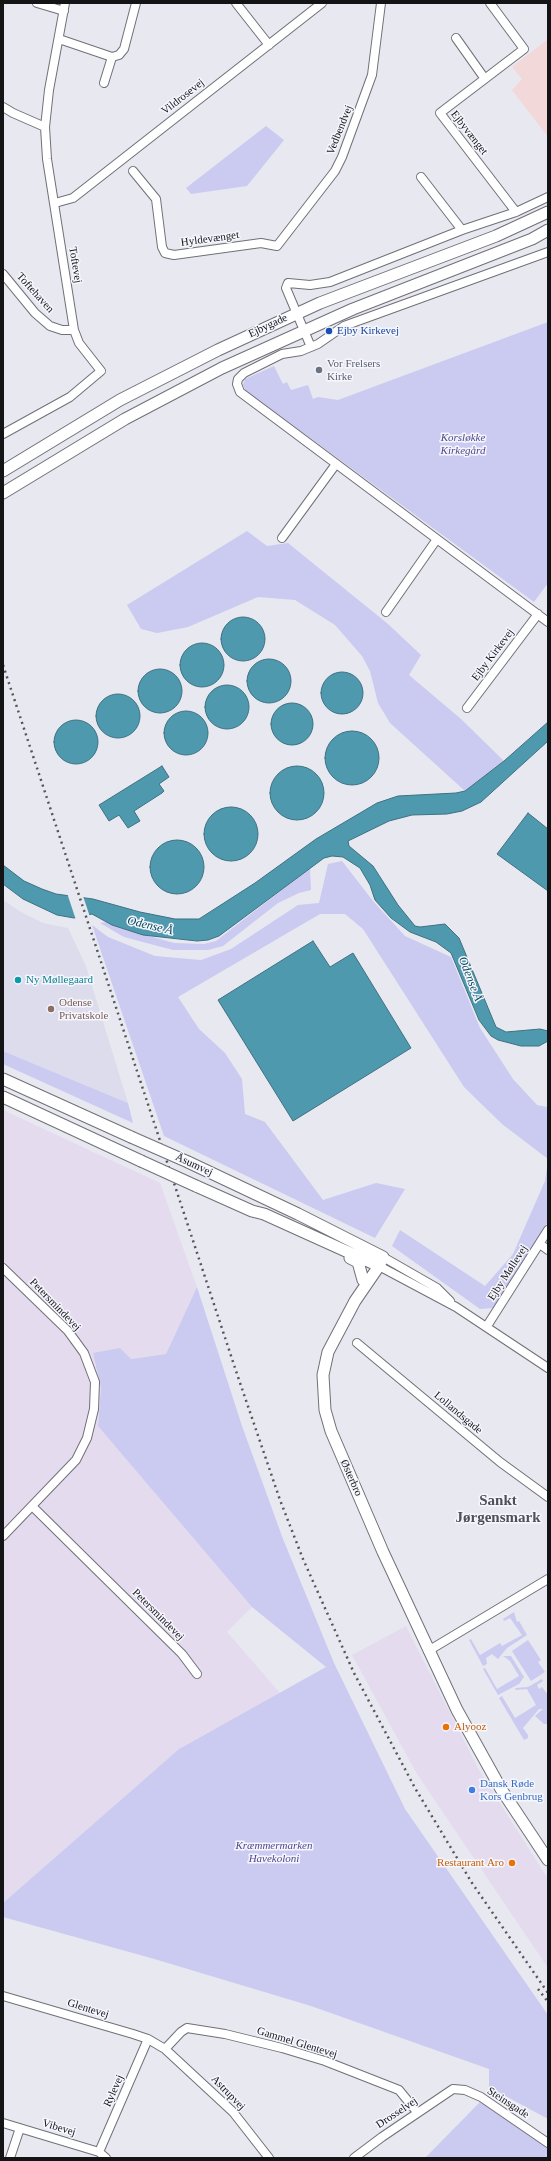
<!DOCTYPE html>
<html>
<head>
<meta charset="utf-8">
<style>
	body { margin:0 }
	#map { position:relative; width:551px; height:2161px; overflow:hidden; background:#e8e8f0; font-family:Georgia,serif }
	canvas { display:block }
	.frame { position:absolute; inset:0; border:4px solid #141417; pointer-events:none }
</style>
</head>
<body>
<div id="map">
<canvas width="551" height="2161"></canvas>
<div class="frame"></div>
</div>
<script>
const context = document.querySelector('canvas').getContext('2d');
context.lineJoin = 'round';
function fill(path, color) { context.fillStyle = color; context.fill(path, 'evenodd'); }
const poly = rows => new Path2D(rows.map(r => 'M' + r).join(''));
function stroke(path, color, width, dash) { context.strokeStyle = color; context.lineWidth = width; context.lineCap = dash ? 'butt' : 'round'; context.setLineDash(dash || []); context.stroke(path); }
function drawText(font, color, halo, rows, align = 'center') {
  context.font = font + ' Georgia,serif'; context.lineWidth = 3; context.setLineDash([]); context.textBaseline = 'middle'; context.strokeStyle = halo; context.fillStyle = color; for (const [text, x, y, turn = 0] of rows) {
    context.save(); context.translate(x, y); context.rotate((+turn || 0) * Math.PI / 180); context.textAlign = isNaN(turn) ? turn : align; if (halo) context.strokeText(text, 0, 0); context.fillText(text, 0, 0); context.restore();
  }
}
const commercial = poly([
	[548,39,548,137,512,90,522,79,512,67]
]);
const industrial = poly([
	[3,1110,160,1183,197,1287,166,1354,131,1359,93,1353,101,1388,98,1425,252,1607,227,1632,280,1693,179,1749,3,1903],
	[406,1626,479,1770,548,1879,548,1968,417,1774,352,1655]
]);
const built = poly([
	[3,900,21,912,43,923,68,928,86,966,128,1103,3,1051]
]);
const green = poly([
	[266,126,284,140,247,186,191,194,186,188],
	[548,322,548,583,534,602,246,391,243,385,245,379,274,366,283,384,287,382,291,390,308,385,313,399,318,397,338,400],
	[247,531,267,546,288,543,388,624,421,655,409,675,461,719,504,761,465,791,390,723,378,703,370,671,362,656,335,625,295,600,258,597,188,627,157,633,141,629,127,605],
	[342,861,373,901,405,936,451,957,480,1028,513,1079,537,1105,548,1107,548,1159,502,1124,464,1087,363,929,345,914,320,914,178,997,199,1029,225,1053,242,1079,245,1114,265,1122,323,1200,376,1183,405,1189,375,1238,164,1136,92,925,108,937,155,956,201,960,231,949,298,905,319,903,328,864],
	[310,868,311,890,299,893,278,903,223,946,208,950,173,950,124,937,100,923,106,922,121,928,174,943,204,944,216,941],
	[3,1051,128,1103,133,1123,3,1064],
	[548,1161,548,1222,493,1308,480,1309,392,1246,400,1230,485,1286,513,1254,545,1181],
	[197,1287,242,1426,283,1539,334,1663,405,1809,548,2015,548,2119,489,2087,489,2069,311,2006,151,1958,3,1917,3,1903,179,1749,326,1667,252,1607,98,1426,101,1388,93,1353,120,1348,131,1359,166,1354],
	[514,1612,517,1622,519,1621,527,1635,507,1648,498,1659,492,1654,486,1658,487,1664,483,1666,469,1640,471,1639,480,1655,500,1643,502,1646,522,1635,510,1618,504,1621,503,1619],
	[528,1640,541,1660,538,1662,545,1672,531,1681,512,1651],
	[503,1656,511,1656,524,1677,519,1684,498,1695,483,1669,485,1668,497,1689,519,1676,510,1661],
	[542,1679,543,1681,537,1685,539,1689,542,1687,548,1695,548,1724,544,1724,535,1716,543,1709,539,1709,523,1728,528,1735,528,1738,524,1740,499,1698,502,1696,515,1718,536,1705,527,1689,516,1690,515,1688,528,1687],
	[480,2102,548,2148,548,2158,425,2158]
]);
const water = poly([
	'221 639a22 22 0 1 1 44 0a22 22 0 1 1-44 0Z',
	'180 665a22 22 0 1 1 44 0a22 22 0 1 1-44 0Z',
	'247 681a22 22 0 1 1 44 0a22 22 0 1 1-44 0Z',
	'138 691a22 22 0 1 1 44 0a22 22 0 1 1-44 0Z',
	'321 693a21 21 0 1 1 42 0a21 21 0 1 1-42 0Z',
	'205 707a22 22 0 1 1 44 0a22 22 0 1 1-44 0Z',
	'96 716a22 22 0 1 1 44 0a22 22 0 1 1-44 0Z',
	'271 724a21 21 0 1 1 42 0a21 21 0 1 1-42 0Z',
	'164 733a22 22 0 1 1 44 0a22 22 0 1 1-44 0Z',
	'54 742a22 22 0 1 1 44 0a22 22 0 1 1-44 0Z',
	[548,722,548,741,481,802,462,811,447,814,412,815,389,821,348,841,349,846,373,866,398,905,415,926,420,927,445,924,459,938,496,1027,506,1032,540,1029,548,1031,548,1041,539,1046,521,1046,498,1040,491,1036,479,1020,451,953,436,942,410,932,391,918,375,900,370,885,360,868,343,857,332,856,324,858,219,936,208,940,197,941,143,935,112,925,92,914,74,918,57,915,23,899,3,884,3,865,24,881,42,889,56,894,93,899,140,912,175,919,199,919,255,883,316,839,377,803,398,796,456,793,465,791,504,761,548,722],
	'325 758a27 27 0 1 1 54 0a27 27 0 1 1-54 0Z',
	[162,766,169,777,159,784,164,791,162,793,134,811,140,821,128,828,119,815,109,821,99,805,162,766],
	'270 793a27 27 0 1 1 54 0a27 27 0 1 1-54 0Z',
	'204 834a27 27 0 1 1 54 0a27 27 0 1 1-54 0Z',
	[528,813,548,829,548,891,497,854,528,813],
	'150 867a27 27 0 1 1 54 0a27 27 0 1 1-54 0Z',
	[313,941,330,967,353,953,411,1048,293,1121,218,1000,313,941]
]);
const pier = poly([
	[67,893,83,896,90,917,76,920]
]);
const street = poly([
	[37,3,64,11],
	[236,3,269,45],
	[490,3,524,49,440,113,516,212],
	[456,38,485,79],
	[59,39,112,57,119,55,124,49,136,3],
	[104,83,112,57],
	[3,107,13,113,45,127],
	[133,171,156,199,162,247,165,253,174,255,261,243,277,246,335,171,342,157,372,75,381,3],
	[421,177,462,230],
	[55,203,73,198,322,3],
	[548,252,344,326,318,344,301,351,282,354,244,373,238,379,237,384,240,392,548,622],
	[3,274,35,313,50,326,62,330,74,330],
	[311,347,286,288,288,283,310,285,330,282,462,230,516,212,548,197],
	[3,434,70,397,101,371,79,343,74,330,47,159,45,127,49,90,65,3],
	[282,538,336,464],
	[386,612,437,539],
	[467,708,538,614],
	[540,1244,548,1250],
	[383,1257,437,1288,450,1301],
	[379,1266,456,1307,548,1368],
	[3,1268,68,1331,84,1353,95,1382,94,1409,87,1438,76,1460,3,1536],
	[487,1326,548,1230],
	[357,1343,500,1462,548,1497],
	[32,1506,182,1654,197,1674],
	[428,1651,548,1579],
	[3,1996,133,2034,148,2039,165,2049,233,2112,269,2158],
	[165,2049,181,2032,187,2028,225,2034,282,2048,325,2061,399,2090,417,2112],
	[3,2123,99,2152,106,2158],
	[99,2152,148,2039],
	[10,2158,20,2128],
	[354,2158,382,2137,453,2089,465,2090,481,2097,548,2143]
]);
const secondary = poly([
	[3,471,120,400,218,350,320,303,496,236,548,212],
	[3,493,125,419,222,368,353,309,532,239,548,230],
	[3,1079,131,1137],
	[3,1097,141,1161],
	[188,1162,298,1214,383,1257,379,1266,355,1301,328,1352,323,1375,325,1410,331,1431,383,1552,457,1710,501,1789,548,1860],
	[196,1186,252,1211,264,1214,379,1266],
	[350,1258,358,1262,363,1280]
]);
const rail = poly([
	[3,665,238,1377,280,1500,303,1559,354,1673,415,1788,472,1883,548,1993],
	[538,1989,548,2002]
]);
const secondaryBridge = poly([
	[131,1137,188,1162],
	[141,1161,196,1186]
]);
const markers = [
	[329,331,4,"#1a4fb4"],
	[319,370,4,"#6b7280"],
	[18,980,4,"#0f9aa8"],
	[51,1009,4,"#8d6e63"],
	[446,1727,4,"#e8710a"],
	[472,1790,4,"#3f7fe0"],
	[512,1863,4,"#e8710a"]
];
const streetNames = [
	["Vildrosevej",183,97,-38],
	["Vedbendvej",340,130,-68],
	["Ejbyvænget",469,133,52],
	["Hyldevænget",210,239,-8],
	["Toftevej",75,265,81],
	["Toftehaven",35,293,48],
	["Ejbygade",268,326,-25],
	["Ejby Kirkevej",493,655,-53],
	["Åsumvej",194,1165,25],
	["Ejby Møllevej",508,1273,-57],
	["Petersmindevej",55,1305,46],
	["Lollandsgade",458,1413,40],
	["Østerbro",351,1478,66],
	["Petersmindevej",158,1615,45],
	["Glentevej",88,2009,17],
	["Gammel Glentevej",297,2043,17],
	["Rylevej",114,2091,-66],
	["Astrupvej",228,2093,46],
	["Steinsgade",508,2103,33],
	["Drosselvej",397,2113,-34],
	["Vibevej",59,2128,17]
];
const transitNames = [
	["Ejby Kirkevej",337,331]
];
const worshipNames = [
	["Vor Frelsers",327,364],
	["Kirke",327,377]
];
const parkNames = [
	["Korsløkke",463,438],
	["Kirkegård",463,451],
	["Kræmmermarken",274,1846],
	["Havekoloni",274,1859]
];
const cultureNames = [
	["Ny Møllegaard",26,980]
];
const educationNames = [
	["Odense",59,1003],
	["Privatskole",59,1016]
];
const foodNames = [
	["Alyooz",454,1727],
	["Restaurant Aro",504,1863,"right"]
];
const shopNames = [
	["Dansk Røde",480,1784],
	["Kors Genbrug",480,1797]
];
const waterNames = [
	["Odense Å",150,926,13],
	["Odense Å",470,979,69]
];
const districtNames = [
	["Sankt",498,1501],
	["Jørgensmark",498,1518]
];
fill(commercial, '#f3d8d9');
fill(industrial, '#e5dbef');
fill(built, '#dcdcec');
fill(green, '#cbcaf1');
fill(water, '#4f99af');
stroke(water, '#3d7181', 1);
fill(pier, '#e8e8f0');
stroke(street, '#707077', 10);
stroke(secondary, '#707077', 13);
stroke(street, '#fff', 8);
stroke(secondary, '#fff', 11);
stroke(rail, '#56565a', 2.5, [2, 4]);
stroke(secondaryBridge, '#707077', 13, []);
stroke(secondaryBridge, '#fff', 11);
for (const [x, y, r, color] of markers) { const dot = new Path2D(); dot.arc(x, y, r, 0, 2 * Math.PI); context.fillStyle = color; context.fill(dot); stroke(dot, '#f6f6fe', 1.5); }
drawText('11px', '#141417', '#f6f6fe', streetNames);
drawText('11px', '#164399', '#f6f6fe', transitNames, 'left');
drawText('11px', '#5b616d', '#f6f6fe', worshipNames, 'left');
drawText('italic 11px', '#4f478c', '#f6f6fe', parkNames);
drawText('11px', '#0d838f', '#f6f6fe', cultureNames, 'left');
drawText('11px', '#785e54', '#f6f6fe', educationNames, 'left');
drawText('11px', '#c56008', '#f6f6fe', foodNames, 'left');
drawText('11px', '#366cbe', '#f6f6fe', shopNames, 'left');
drawText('italic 12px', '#064a5a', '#f6f6fe', waterNames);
drawText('bold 15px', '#4f4f56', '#f6f6fe', districtNames);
</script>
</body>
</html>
